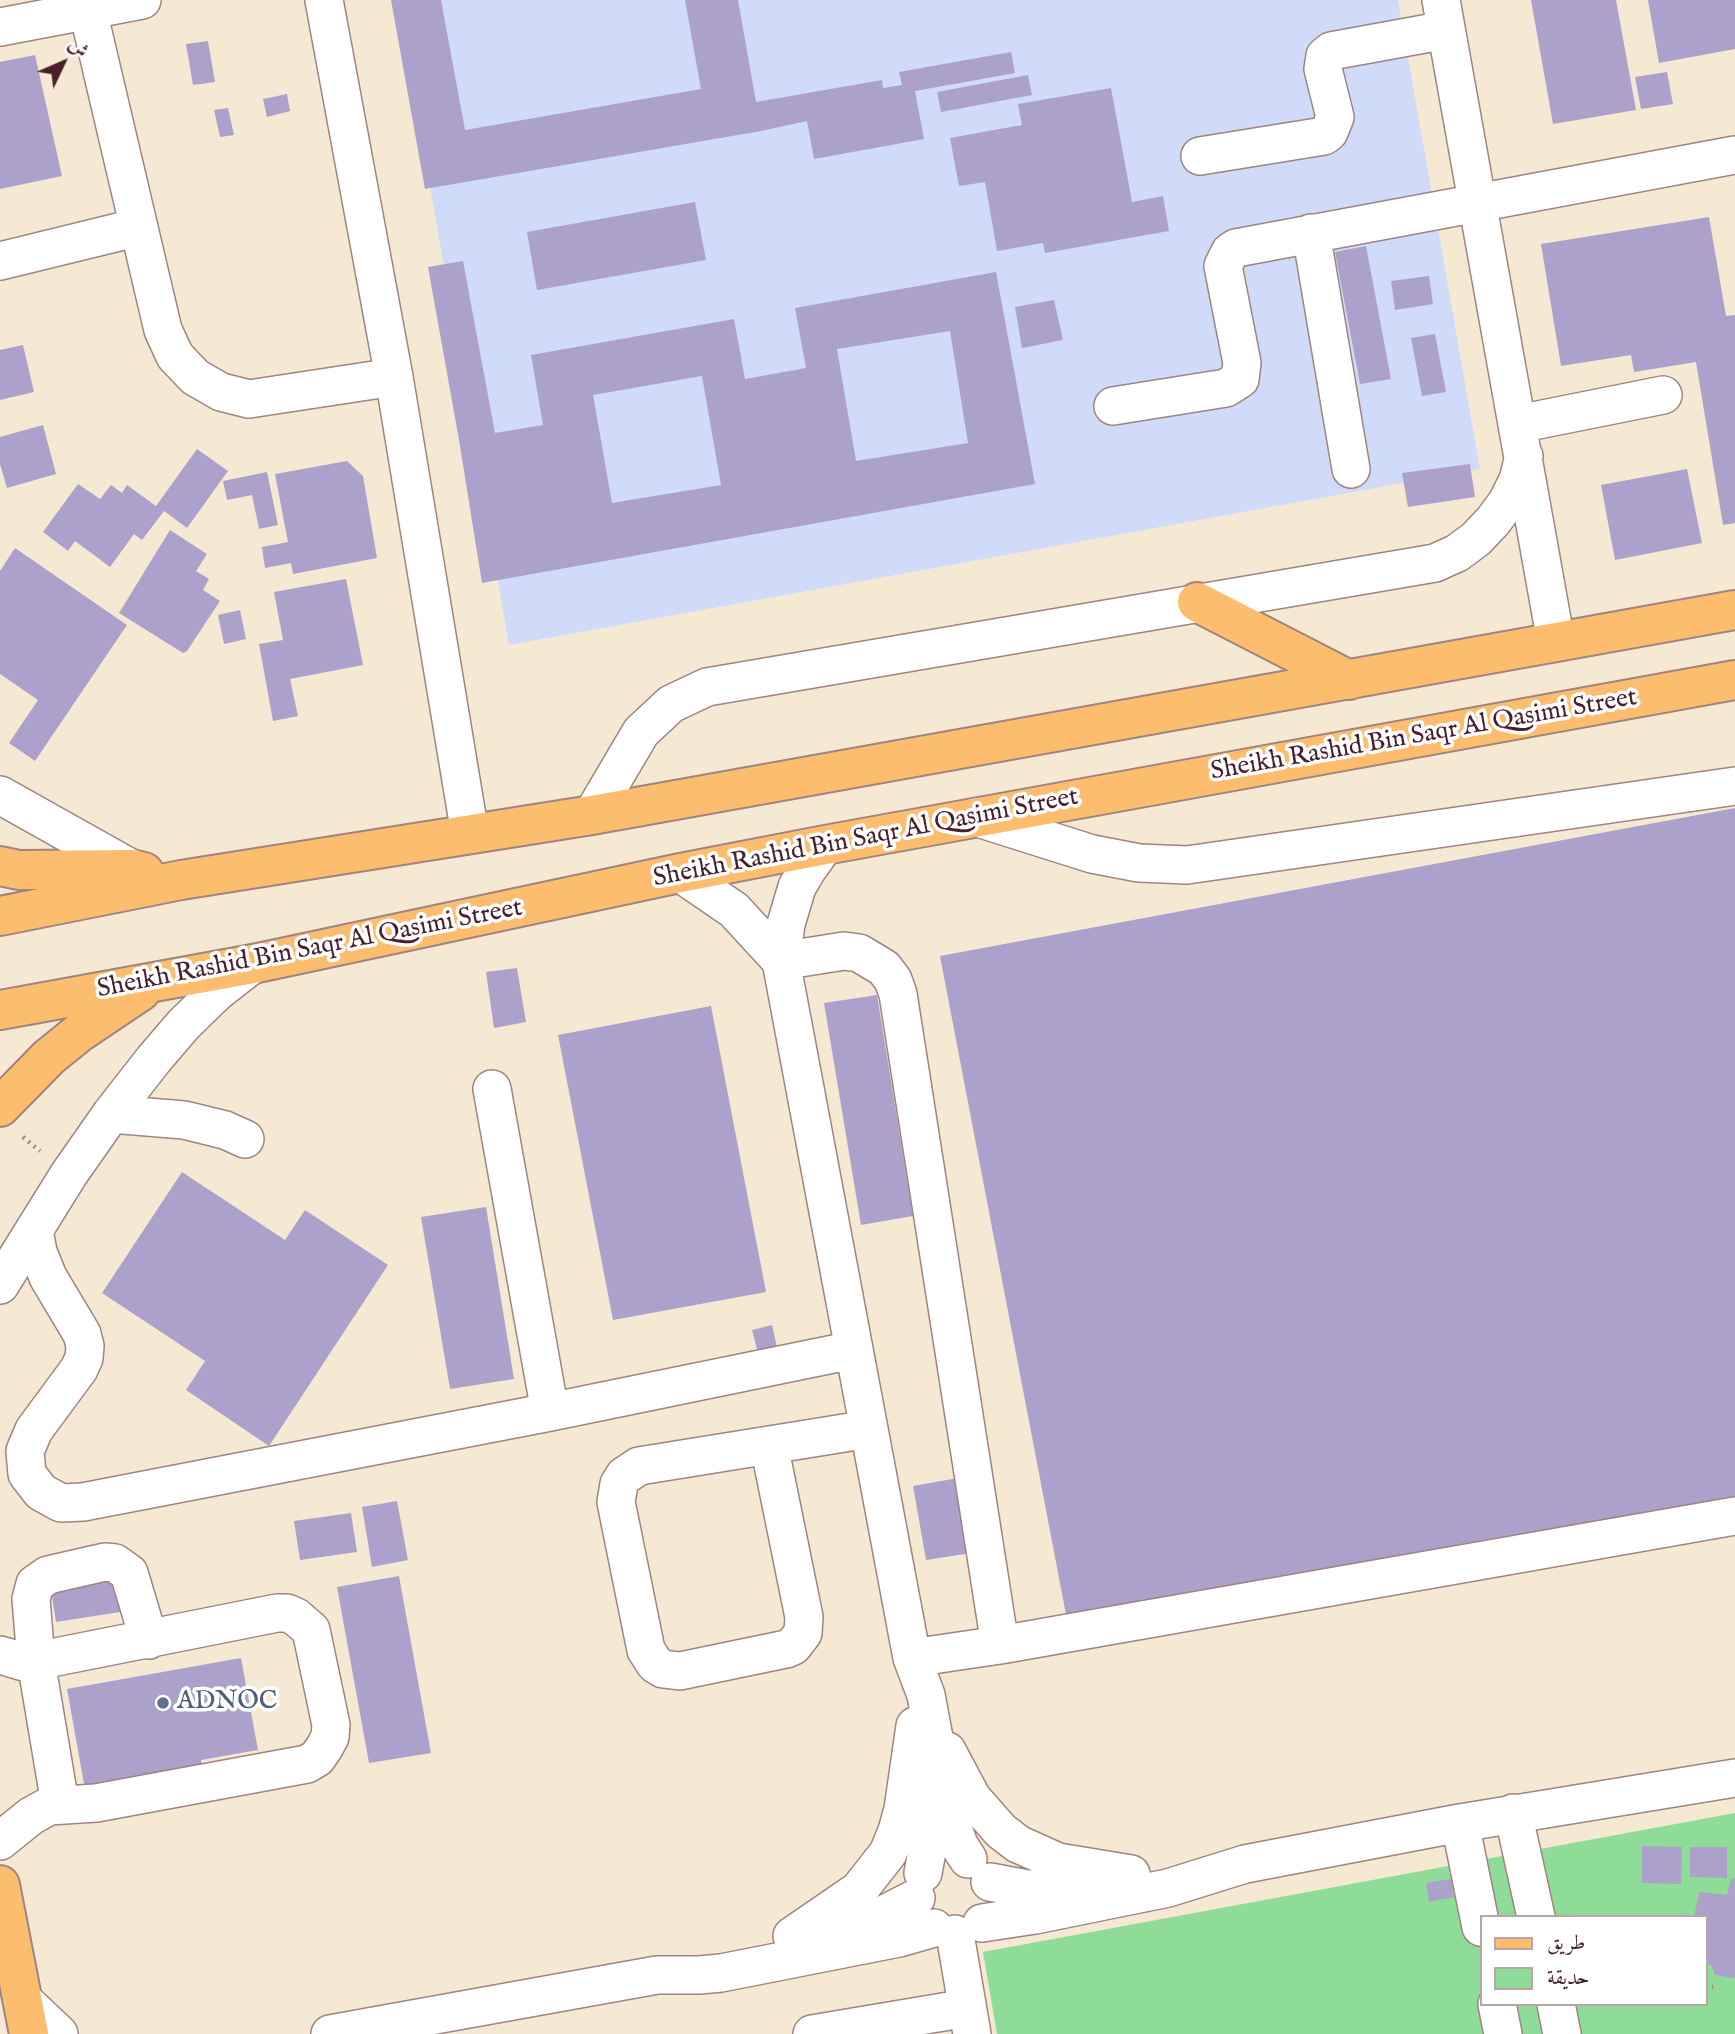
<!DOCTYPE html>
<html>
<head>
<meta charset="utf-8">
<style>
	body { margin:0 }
	#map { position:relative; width:1735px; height:2034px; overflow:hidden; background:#f5e9d3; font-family:"IM FELL English",Amiri,serif }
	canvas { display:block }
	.legend { position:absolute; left:1480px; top:1915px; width:228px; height:91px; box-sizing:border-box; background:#fff; border:2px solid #b7a5aa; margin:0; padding:9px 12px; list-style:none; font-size:21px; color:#4a1f2b }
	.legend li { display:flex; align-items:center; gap:14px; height:35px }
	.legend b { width:35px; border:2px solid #b7a5aa }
	.north { position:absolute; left:28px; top:28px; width:70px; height:70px; -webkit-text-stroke:5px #fff; paint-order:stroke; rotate:46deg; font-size:19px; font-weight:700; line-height:28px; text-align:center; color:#4a1f2b }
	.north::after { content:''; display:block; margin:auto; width:24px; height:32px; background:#4a1f2b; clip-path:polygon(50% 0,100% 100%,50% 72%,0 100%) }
</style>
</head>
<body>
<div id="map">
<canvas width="1735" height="2034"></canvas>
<ul class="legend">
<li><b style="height:9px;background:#fcbd6f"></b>طريق</li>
<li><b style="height:19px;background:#8fdc99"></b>حديقة</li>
</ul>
<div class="north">ش</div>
</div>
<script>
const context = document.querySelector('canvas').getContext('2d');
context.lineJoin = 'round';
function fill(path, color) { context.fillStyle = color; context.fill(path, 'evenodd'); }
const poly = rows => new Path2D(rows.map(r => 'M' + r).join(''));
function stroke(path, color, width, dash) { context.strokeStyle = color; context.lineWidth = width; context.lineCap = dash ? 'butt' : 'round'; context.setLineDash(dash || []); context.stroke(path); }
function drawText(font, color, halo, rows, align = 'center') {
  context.font = font + ' "IM FELL English",serif'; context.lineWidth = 7; context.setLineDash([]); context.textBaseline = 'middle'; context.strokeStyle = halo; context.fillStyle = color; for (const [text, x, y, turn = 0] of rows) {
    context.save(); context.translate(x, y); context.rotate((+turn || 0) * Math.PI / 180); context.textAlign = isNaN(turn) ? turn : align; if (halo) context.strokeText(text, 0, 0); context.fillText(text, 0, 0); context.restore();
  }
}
const built = poly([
	[398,0,1398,0,1480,469,509,645]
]);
const green = poly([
	[1735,1813,1735,2034,997,2034,983,1952],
	[1481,1917,1705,1917,1705,2004,1481,2004]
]);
const building = poly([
	[391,0,441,0,465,130,701,89,685,0,738,0,756,102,882,80,883,88,902,85,899,72,1011,52,1015,73,915,91,924,139,814,159,807,121,761,131,425,189],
	[1531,0,1616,0,1636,110,1553,124],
	[1648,0,1735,0,1735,49,1659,63],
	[208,41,215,82,193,85,186,44],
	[35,55,62,176,0,189,0,62],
	[1667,72,1673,104,1641,109,1635,77],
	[1028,75,1032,95,941,112,937,92],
	[1111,88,1132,202,1163,196,1169,231,1045,253,1043,243,997,251,985,182,959,186,950,138,1022,125,1018,104],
	[287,94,290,111,267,117,263,99],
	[228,108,234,135,220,137,214,110],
	[695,202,706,260,537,290,527,232],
	[1709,217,1726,316,1735,315,1735,523,1723,525,1696,362,1634,372,1631,355,1561,366,1541,244],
	[1366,246,1391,379,1360,384,1335,252],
	[463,261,495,433,543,425,531,355,734,319,745,379,806,368,795,308,996,272,1035,484,482,583,459,440,428,267],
	[950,331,968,443,856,461,837,349],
	[702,376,721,485,612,503,593,395],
	[1429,276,1433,304,1395,310,1391,281],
	[1054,300,1063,340,1022,348,1015,307],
	[1435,334,1446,392,1422,396,1411,338],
	[23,345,34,392,0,400,0,350],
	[43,425,56,474,7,488,0,464,0,437],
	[197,449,228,471,187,528,164,511,142,540,134,534,110,567,75,541,68,551,43,532,78,484,100,499,111,485,122,493,127,485,156,506],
	[347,461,363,476,377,558,293,574,291,563,265,568,262,547,288,542,275,474],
	[1470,464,1475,497,1408,507,1402,473],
	[1687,469,1702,543,1615,560,1601,485],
	[267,472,278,525,259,529,252,495,227,500,223,481],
	[170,530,207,554,196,571,209,579,203,590,220,601,187,651,183,653,119,613],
	[15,548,127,625,35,761,9,743,38,700,0,674,0,571],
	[346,579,363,665,290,679,298,716,273,721,259,644,283,640,274,592],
	[240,610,246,639,224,644,218,615],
	[1735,808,1735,1501,1068,1625,940,956],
	[517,968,526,1022,494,1028,486,972],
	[877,995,913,1216,861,1225,824,1003],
	[711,1006,766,1292,613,1320,558,1035],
	[182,1172,285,1240,305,1210,388,1265,269,1446,186,1390,205,1361,102,1293],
	[486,1207,514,1379,450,1389,421,1217],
	[772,1325,778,1352,759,1357,752,1330],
	[958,1478,971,1553,926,1560,913,1486],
	[397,1501,408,1560,372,1567,362,1507],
	[351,1513,357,1552,300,1560,294,1521],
	[399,1576,431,1753,369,1763,337,1587],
	[49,1577,116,1578,120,1612,56,1622],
	[241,1658,258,1750,201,1760,203,1775,86,1795,67,1689],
	[1642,1846,1682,1847,1681,1884,1642,1883],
	[1690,1847,1727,1847,1727,1878,1690,1877],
	[1735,1878,1735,1978,1715,1975,1711,1965,1705,1964,1705,1917,1694,1917,1699,1892,1727,1895,1731,1879],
	[1451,1879,1454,1897,1429,1902,1426,1883]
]);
const path = poly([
	[23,1137,40,1151],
	[1705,1986,1713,1987]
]);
const minor = poly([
	[324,0,394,377,470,834],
	[1441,0,1556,642],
	[88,11,163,330,175,356,195,377,221,392,249,399,394,377],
	[0,27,142,0],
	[1200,156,1324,136,1329,132,1335,117,1323,69,1325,56,1331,51,1446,30],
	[1311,233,1351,469],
	[0,261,139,227],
	[1113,406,1226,388,1240,379,1242,363,1223,266,1230,252,1236,248,1735,155],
	[1518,424,1663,395],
	[0,795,132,869],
	[592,815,641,732,671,704,707,687,1435,563,1457,553,1476,539,1493,521,1507,502,1518,480,1524,456],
	[975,817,1092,854,1139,863,1187,865,1735,786],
	[825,845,807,870,797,887,786,924,781,961,912,1658,926,1695,948,1813,959,1845,968,1859],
	[680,873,734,910,781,961],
	[781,961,844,951,859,953,884,968,893,980,898,994,1000,1645],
	[492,1089,550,1412],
	[111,1114,184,1120,225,1130,245,1139],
	[34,1230,38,1252,48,1277,82,1334,85,1346,84,1358,79,1369,34,1430,25,1451,27,1474,41,1492,61,1503,83,1502,550,1412,853,1350],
	[0,1285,69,1174,111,1114,154,1059,184,1024,217,992,253,964],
	[769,1445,804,1617,803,1633,793,1646,786,1649,680,1671,663,1669,655,1664,646,1650,616,1502,619,1484,624,1476,639,1466,869,1429],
	[0,1655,24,1662,36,1661,277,1613,287,1613,296,1617,311,1630,331,1725,330,1737,324,1748,317,1758,307,1764,96,1803,49,1806,31,1816,0,1841],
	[912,1658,1000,1645,1735,1516],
	[947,1751,972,1798,1001,1831,1018,1844,1058,1862,1131,1874],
	[60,1804,36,1661,31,1599,35,1584,48,1575,105,1562,115,1563,129,1573,149,1640],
	[1513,1813,1536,1917],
	[1460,1823,1481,1927],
	[923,1873,930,1835,925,1791],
	[990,1882,1027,1889,1061,1888,1085,1883],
	[982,1923,1035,1915,1168,1888,1245,1864,1460,1823,1735,1778],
	[836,1928,879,1917,916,1898],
	[955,1934,972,2034],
	[792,1936,859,1890,888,1853,897,1831,903,1809,915,1726],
	[22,1999,59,2034],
	[1497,2004,1503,2034],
	[1556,2004,1562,2034],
	[330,2034,657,1975,699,1975,721,1973,899,1938,934,1928],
	[812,2034,967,2008]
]);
const major = poly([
	[1197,602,1349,680],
	[0,866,19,870,132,869,144,872],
	[0,916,181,880,592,815,1735,610],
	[0,1010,253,964,680,873,825,845,1735,680],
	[0,1107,49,1057,80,1032,141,991],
	[0,1885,29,2034]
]);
const markers = [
	[163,1703,7,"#5c6f8a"]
];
const streetNames = [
	["Sheikh Rashid Bin Saqr Al Qasimi Street",1424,736,-10],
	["Sheikh Rashid Bin Saqr Al Qasimi Street",866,839,-11],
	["Sheikh Rashid Bin Saqr Al Qasimi Street",310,950,-11]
];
const serviceNames = [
	["ADNOC",177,1703]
];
fill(built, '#d0daf9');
fill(green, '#8fdc99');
fill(building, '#aca1cb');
stroke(minor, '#a0847f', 40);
stroke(major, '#a0847f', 42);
stroke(path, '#a0847f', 4.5, [2, 5]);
stroke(minor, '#fff', 37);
stroke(major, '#fcbd6f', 38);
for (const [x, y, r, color] of markers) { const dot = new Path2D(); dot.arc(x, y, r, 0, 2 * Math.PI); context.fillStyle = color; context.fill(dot); stroke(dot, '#fff', 2.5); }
drawText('26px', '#4a1f2b', '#fff', streetNames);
drawText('26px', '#4e5e75', '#fff', serviceNames, 'left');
</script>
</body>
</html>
